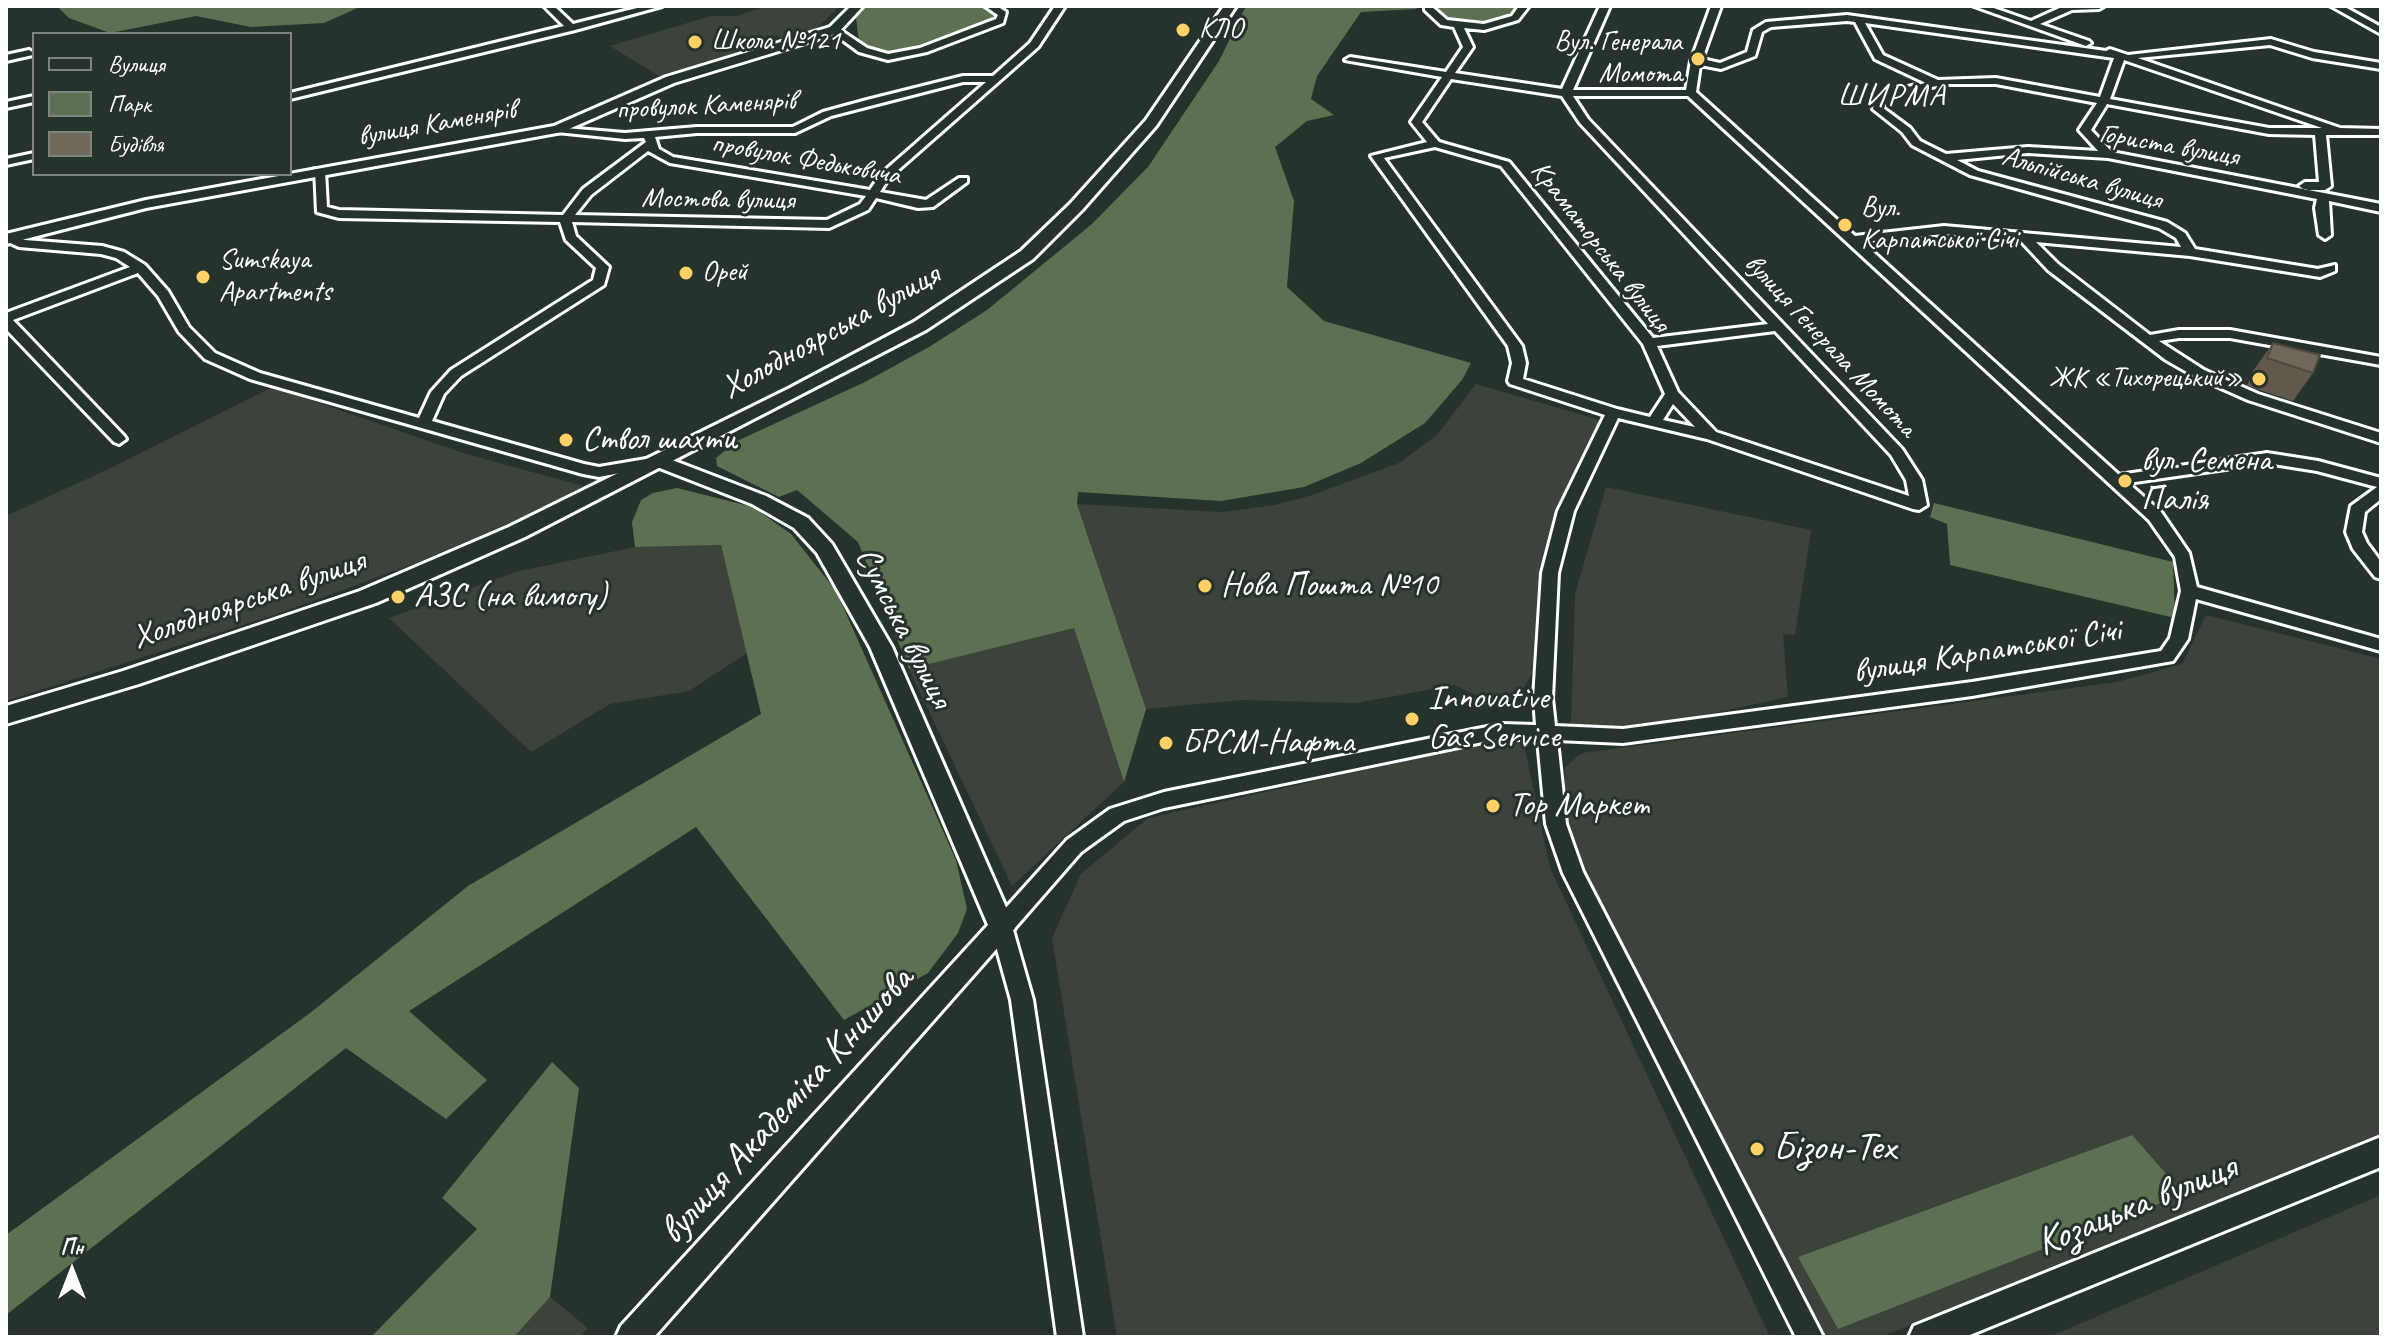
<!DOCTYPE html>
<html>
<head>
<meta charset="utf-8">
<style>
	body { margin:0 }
	#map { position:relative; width:2387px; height:1343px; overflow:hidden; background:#26332d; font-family:Caveat,sans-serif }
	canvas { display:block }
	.frame { position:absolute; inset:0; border:8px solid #fff; pointer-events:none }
	.legend { position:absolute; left:32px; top:32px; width:260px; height:144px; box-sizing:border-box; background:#26332d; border:2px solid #7d8581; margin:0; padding:10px 14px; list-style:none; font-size:24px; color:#fff }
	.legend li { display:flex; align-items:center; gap:16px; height:40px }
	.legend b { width:40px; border:2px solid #7d8581 }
	.north { position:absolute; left:32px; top:1231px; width:80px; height:80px; -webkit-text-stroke:6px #26332d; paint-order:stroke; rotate:0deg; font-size:22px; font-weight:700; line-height:32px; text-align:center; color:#fff }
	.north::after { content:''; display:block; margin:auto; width:28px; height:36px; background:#fff; clip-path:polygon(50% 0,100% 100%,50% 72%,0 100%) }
</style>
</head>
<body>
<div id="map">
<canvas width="2387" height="1343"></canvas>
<div class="frame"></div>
<ul class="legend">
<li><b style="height:10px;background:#26332d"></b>Вулиця</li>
<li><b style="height:22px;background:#5e7052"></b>Парк</li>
<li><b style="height:22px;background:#706858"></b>Будівля</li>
</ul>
<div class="north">Пн</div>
</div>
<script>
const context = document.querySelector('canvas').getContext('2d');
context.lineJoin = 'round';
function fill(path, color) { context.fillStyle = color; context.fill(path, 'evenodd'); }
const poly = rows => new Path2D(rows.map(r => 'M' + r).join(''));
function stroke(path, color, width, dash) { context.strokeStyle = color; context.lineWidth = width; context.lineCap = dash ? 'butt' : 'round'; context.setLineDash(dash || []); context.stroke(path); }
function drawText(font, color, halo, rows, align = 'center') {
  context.font = font + ' Caveat,sans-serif'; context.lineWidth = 6; context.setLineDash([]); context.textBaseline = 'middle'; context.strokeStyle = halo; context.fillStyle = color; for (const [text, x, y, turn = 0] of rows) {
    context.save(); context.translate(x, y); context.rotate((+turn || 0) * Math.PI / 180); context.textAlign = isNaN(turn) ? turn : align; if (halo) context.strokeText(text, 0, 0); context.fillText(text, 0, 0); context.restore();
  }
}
const built = poly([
	[767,6,840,6,812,33,785,39,776,35,761,39,768,44,661,77,610,46,711,16,737,16],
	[1476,384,1603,421,1579,469,1536,665,1516,703,1491,702,1454,685,1357,703,1241,700,1146,709,1077,504,1222,512,1275,505,1312,495,1399,463,1437,435],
	[273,387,463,453,583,486,518,520,413,564,277,614,6,701,6,516,113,467],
	[1606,487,1811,530,1795,635,1783,634,1788,697,1630,731,1571,724,1575,594],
	[721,545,747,653,689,691,610,704,531,752,389,618,515,572,635,547],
	[2206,615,2381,659,2381,1135,1881,1337,1825,1337,1578,863,1564,814,1565,767,1582,753,2117,682,2182,664],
	[1074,627,1124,782,1012,886,909,669],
	[1522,735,1550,868,1770,1337,1117,1337,1052,938,1081,874,1148,818],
	[2381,1195,2381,1337,2049,1337],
	[550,1297,588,1328,579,1337,514,1337]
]);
const green = poly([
	[57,6,362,6,324,23,251,27,196,16,110,33,69,18],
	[866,6,985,6,1000,15,999,20,922,49,889,56,865,50,859,42,856,18],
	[1246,6,1415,6,1417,9,1361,12,1317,76,1311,99,1334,115,1307,121,1275,147,1294,201,1287,287,1324,321,1471,363,1462,380,1425,423,1361,463,1304,487,1221,501,1078,492,1077,504,1146,709,1124,782,1074,628,909,669,858,542,797,490,779,497,717,466,716,458,737,441,865,382,929,347,987,310,1092,224,1148,167,1219,61],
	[1435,6,1519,6,1507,19,1488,24,1456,23,1441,15],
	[677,488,753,507,791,534,836,591,956,860,967,909,958,933,928,973,844,1020,696,827,409,1011,487,1080,446,1119,346,1048,6,1315,6,1235,310,1013,468,886,761,714,721,545,635,547,632,522,641,500,653,493],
	[1934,503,2173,562,2175,618,1950,565,1947,524,1930,517],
	[552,1062,579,1088,550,1297,514,1337,371,1337,477,1229,442,1198],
	[2132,1135,2184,1194,1838,1329,1798,1257]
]);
const minor = poly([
	[544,6,554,6,573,24,645,6,662,6,575,30,290,99,290,93,564,26,544,6],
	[985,6,997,6,1006,12,1003,23,927,52,888,60,859,52,829,30,837,28,867,48,888,54,920,48,996,19,998,15,985,6],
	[1055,6,1065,6,1038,47,889,178,880,192,926,200,959,178,967,178,967,182,933,207,918,208,876,198,868,210,829,228,572,222,576,236,609,267,604,285,461,376,444,394,432,421,584,464,599,467,652,458,657,460,657,466,599,477,583,474,250,379,205,359,179,332,158,296,138,273,13,320,124,436,126,439,119,444,114,442,6,329,6,313,130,267,116,258,101,254,19,247,6,241,6,233,25,240,102,246,124,252,145,265,168,291,189,327,215,353,260,373,419,418,431,392,451,370,593,280,596,268,566,240,560,222,339,218,317,212,315,169,325,171,327,207,339,210,563,215,583,189,646,142,644,138,625,139,557,132,553,131,553,127,625,133,697,127,793,127,823,112,867,100,963,76,993,76,1030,43,1055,6],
	[963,82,986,82,881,174,870,190,673,157,659,149,655,137,697,133,795,133,831,116,963,82],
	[648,151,670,163,866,196,860,204,827,220,575,215,591,195,648,151],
	[1425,6,1431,6,1447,20,1484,24,1512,16,1519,6,1529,6,1518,20,1484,30,1464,28,1473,47,1455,73,1562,89,1600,6,1610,6,1573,90,1686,90,1691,61,1711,6,1721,6,1702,59,1720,63,1747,52,1753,30,1766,22,1847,15,2106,51,2110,49,2128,55,2271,39,2314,52,2381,63,2381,69,2312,58,2270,45,2138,58,2340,128,2381,129,2381,135,2326,135,2331,186,2325,190,2305,190,2299,186,2305,182,2319,182,2315,135,2269,134,2107,104,2091,130,2112,152,2381,204,2381,212,2329,201,2331,235,2325,239,2319,235,2315,208,2317,199,2108,158,2028,153,1957,160,1978,171,2167,222,2185,233,2195,249,2318,269,2335,265,2335,271,2320,277,2190,256,2036,242,2058,264,2150,335,2179,330,2230,330,2381,357,2381,365,2230,338,2179,338,2159,341,2204,370,2258,394,2381,433,2381,443,2248,400,2194,376,2166,360,2048,270,2021,241,1944,234,1862,242,2119,475,2267,453,2318,461,2381,478,2381,499,2365,512,2362,532,2367,543,2381,562,2381,579,2375,577,2353,549,2346,532,2351,506,2377,487,2317,471,2267,463,2128,483,2161,512,2189,553,2197,587,2381,639,2381,651,2196,599,2188,639,2173,661,2167,662,1972,696,1623,743,1557,740,1566,824,1583,872,1823,1337,1796,1337,1563,873,1546,824,1538,740,1502,738,1164,808,1124,821,1081,852,1013,930,1033,1000,1083,1337,1057,1337,1011,1000,991,928,994,921,1067,840,1110,809,1164,792,1502,724,1536,725,1534,698,1542,573,1558,511,1605,415,1510,384,1508,381,1512,363,1508,346,1371,156,1427,142,1411,122,1442,77,1345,60,1350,57,1446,72,1463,47,1454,27,1441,25,1425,10,1425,6],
	[1847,21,1855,22,1875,59,1926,83,1908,87,1908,91,1949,84,1996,84,2097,103,2079,130,2098,151,2028,147,1946,154,1920,141,1910,128,1883,108,1883,99,1875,99,1873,109,1902,132,1912,145,1970,175,2159,228,2176,238,2181,247,1944,226,1855,236,1696,92,1700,65,1721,69,1755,56,1762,32,1771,27,1847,21],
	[1865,23,2114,58,2100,97,1996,78,1938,80,1883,55,1865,23],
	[2124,60,2322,128,2269,128,2110,99,2124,60],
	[1451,79,1562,96,1580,123,1768,324,1653,338,1509,162,1439,142,1422,122,1451,79],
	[1573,96,1688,96,2149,520,2175,557,2181,591,2170,638,2161,651,1972,682,1623,729,1555,726,1552,698,1558,573,1574,511,1618,418,1707,439,1913,509,1919,510,1927,505,1922,480,1902,449,1588,119,1573,96],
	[1435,147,1501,166,1643,344,1665,394,1650,417,1617,409,1523,379,1526,363,1522,346,1384,158,1435,147],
	[1775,331,1891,455,1906,480,1909,496,1716,432,1678,392,1657,346,1775,331],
	[1673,404,1695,427,1663,420,1673,404],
	[1974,6,1988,6,2031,21,2064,6,2104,6,2099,9,2072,10,2040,24,2089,41,2091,43,2086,46,1974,6],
	[2331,6,2343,6,2381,27,2381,34,2331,6],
	[29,50,34,53,33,55,6,61,6,55,29,50],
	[34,96,34,102,6,108,6,102,34,96],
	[34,153,34,159,6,165,6,159,34,153]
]);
const tertiary = poly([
	[851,6,863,6,838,33,674,83,562,132,146,208,6,244,6,234,146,200,554,126,666,77,830,27,851,6],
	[659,455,766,496,808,518,832,544,892,647,1015,928,654,1337,616,1337,621,1326,988,925,870,647,817,553,794,528,752,504,652,465,652,457,659,455],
	[2381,1137,2381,1167,1965,1337,1909,1337,1914,1326,2381,1137]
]);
const secondary = poly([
	[1224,6,1236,6,1156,126,1082,210,1033,259,926,330,525,537,376,603,139,684,6,724,6,706,123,671,360,591,509,527,790,388,914,322,1021,251,1070,204,1146,120,1224,6]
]);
const wall = poly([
	[2273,343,2313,373,2293,401,2247,386,2253,371]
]);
const building = poly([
	[2273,343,2320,355,2313,373,2267,358,2273,343]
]);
const markers = [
	[1183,30,8,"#ffd166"],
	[695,42,8,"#ffd166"],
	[1698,59,8,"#ffd166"],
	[1845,225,8,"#ffd166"],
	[686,273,8,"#ffd166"],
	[203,277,8,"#ffd166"],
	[2259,379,8,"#ffd166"],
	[566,440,8,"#ffd166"],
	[2125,481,8,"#ffd166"],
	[1205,586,8,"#ffd166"],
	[398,597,8,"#ffd166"],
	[1412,719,8,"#ffd166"],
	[1166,743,8,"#ffd166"],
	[1493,806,8,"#ffd166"],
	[1757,1149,8,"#ffd166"]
];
const farPoinames = [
	["КЛО",1199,30],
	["Школа №121",711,42],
	["Вул. Генерала",1682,43,"right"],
	["Момота",1682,75,"right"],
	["Вул.",1861,209],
	["Карпатської Січі",1861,241],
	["Sumskaya",219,261],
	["Apartments",219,293],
	["Орей",702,273],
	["ЖК «Тихорецький»",2243,379,"right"]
];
const farStreetnames = [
	["провулок Каменярів",706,106,-3],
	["вулиця Каменярів",437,124,-10],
	["Гориста вулиця",2169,146,10],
	["провулок Федьковича",806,160,10],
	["Альпійська вулиця",2082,179,16],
	["Мостова вулиця",718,200,1],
	["Краматорська вулиця",1600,247,52],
	["вулиця Генерала Момота",1830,346,47]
];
const farQuarternames = [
	["ШИРМА",1892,97]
];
const streetNames = [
	["Холодноярська вулиця",831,332,-29],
	["Холодноярська вулиця",249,600,-19],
	["Сумська вулиця",903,628,63],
	["вулиця Карпатської Січі",1987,652,-9]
];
const poiNames = [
	["Ствол шахти",582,440],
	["вул. Семена",2141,461],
	["Палія",2141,500],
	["Нова Пошта №10",1221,586],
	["АЗС (на вимогу)",414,597],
	["Innovative",1428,699],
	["Gas Service",1428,738],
	["БРСМ-Нафта",1182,743],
	["Top Маркет",1509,806]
];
const nearStreetnames = [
	["вулиця Академіка Книшова",787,1106,-48],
	["Козацька вулиця",2137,1206,-22]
];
const nearPoinames = [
	["Бізон-Тех",1773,1149]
];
fill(built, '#3c433a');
fill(green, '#5e7052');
stroke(minor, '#fff', 6);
stroke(tertiary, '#fff', 6);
stroke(secondary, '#fff', 6);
fill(minor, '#26332d');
fill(tertiary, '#26332d');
fill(secondary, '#26332d');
fill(wall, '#60594c');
fill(building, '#706858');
stroke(building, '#4e493e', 2);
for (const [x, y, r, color] of markers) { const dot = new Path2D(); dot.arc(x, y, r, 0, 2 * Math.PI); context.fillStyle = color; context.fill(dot); stroke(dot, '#26332d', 3); }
drawText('28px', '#fff', '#26332d', farPoinames, 'left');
drawText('28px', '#fff', '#26332d', farStreetnames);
context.letterSpacing = '2px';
drawText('32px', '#fff', '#26332d', farQuarternames);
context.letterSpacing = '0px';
drawText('34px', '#fff', '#26332d', streetNames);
drawText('34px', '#fff', '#26332d', poiNames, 'left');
drawText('40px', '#fff', '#26332d', nearStreetnames);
drawText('40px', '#fff', '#26332d', nearPoinames, 'left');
</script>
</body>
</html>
